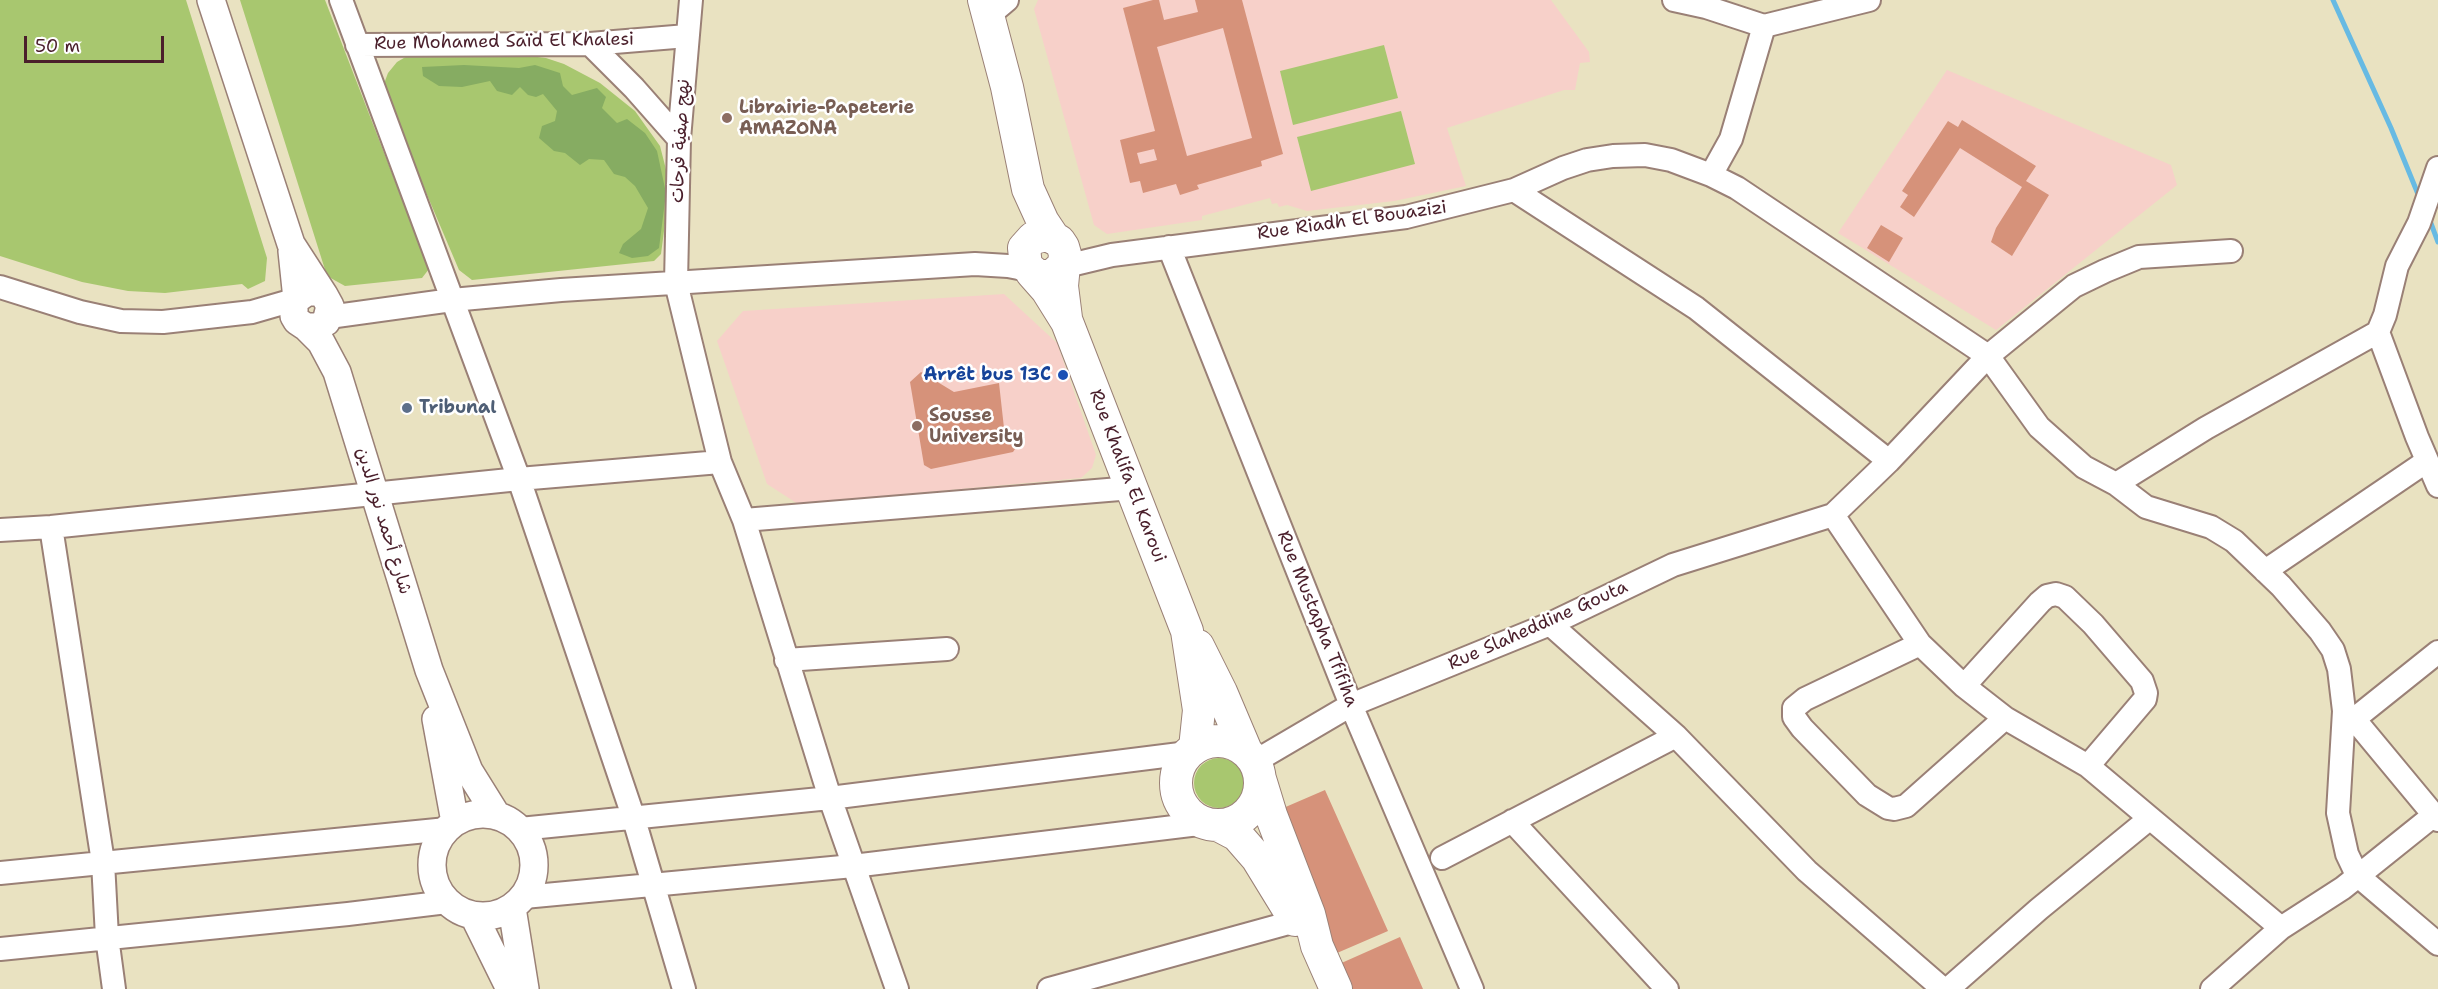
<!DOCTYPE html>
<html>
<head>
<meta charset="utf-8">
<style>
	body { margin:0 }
	#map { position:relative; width:2438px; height:989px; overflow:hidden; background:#e9e2c1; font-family:"Shantell Sans",sans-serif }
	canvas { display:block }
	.scale { position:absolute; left:24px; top:36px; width:140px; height:27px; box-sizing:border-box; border:3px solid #4a1f2b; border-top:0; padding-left:8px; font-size:18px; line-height:21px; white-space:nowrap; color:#4a1f2b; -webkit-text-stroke:4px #fff; paint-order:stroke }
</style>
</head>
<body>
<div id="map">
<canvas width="2438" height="989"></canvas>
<div class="scale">50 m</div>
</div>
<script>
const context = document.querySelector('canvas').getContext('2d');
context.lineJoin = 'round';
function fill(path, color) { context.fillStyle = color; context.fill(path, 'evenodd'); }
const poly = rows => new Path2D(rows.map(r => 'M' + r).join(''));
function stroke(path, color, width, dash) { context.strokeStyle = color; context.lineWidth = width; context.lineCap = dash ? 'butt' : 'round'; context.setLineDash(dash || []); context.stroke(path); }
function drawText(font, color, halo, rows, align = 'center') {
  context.font = font + ' "Shantell Sans","Playpen Sans Arabic",sans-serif'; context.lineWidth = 5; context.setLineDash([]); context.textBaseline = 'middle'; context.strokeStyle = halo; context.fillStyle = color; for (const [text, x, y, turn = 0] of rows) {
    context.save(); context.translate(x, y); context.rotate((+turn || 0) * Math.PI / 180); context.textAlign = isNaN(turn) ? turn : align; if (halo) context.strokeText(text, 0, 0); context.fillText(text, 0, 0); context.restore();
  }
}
const built = poly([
	[1038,0,1551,0,1589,52,1590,62,1580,63,1575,90,1564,90,1447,128,1466,186,1394,201,1307,211,1287,205,1279,207,1277,203,1272,204,1270,198,1202,216,1202,220,1107,234,1094,225,1034,9],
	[1947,70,2171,165,2177,185,1996,330,1838,233],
	[1004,294,1057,343,1096,455,1092,468,1081,478,798,504,767,484,717,341,743,311]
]);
const green = poly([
	[0,0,186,0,267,258,265,281,248,289,242,284,165,293,128,291,82,282,0,256],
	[240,0,325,0,429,269,422,278,345,286,327,276],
	[1384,45,1398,98,1293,125,1280,71],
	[409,55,521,55,546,58,564,64,600,83,635,111,660,146,670,185,661,254,654,261,472,280,459,270,382,89,388,73,397,62],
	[1401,111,1415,164,1311,191,1297,137],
	'1194 783a25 25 0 1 1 50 0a25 25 0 1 1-50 0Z'
]);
const forest = poly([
	[464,65,519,68,535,65,560,73,563,86,572,95,597,88,606,97,602,108,617,123,627,119,645,133,657,151,666,193,659,248,648,256,632,258,619,253,623,244,641,229,648,208,635,186,625,177,614,174,604,160,589,159,580,165,565,153,554,151,539,138,542,126,555,121,557,111,543,94,536,97,528,95,520,87,512,95,497,91,490,81,462,87,439,86,423,76,422,67]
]);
const stream = poly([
	[2333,0,2391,128,2420,199],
	[2429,218,2438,242]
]);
const building = poly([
	[1153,0,1159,0,1164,20,1198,12,1195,0,1242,0,1283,154,1261,161,1262,166,1197,185,1199,189,1180,195,1176,184,1143,193,1140,181,1130,183,1120,140,1155,131,1123,8],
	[1223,28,1252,138,1187,156,1157,47],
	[1154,149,1157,160,1140,164,1137,153],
	[1962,120,2036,166,2026,181,2049,195,2012,256,1991,242,1996,228,2022,187,1960,148,1914,217,1900,207,1908,195,1902,191,1948,121,1958,127],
	[1881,225,1903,238,1889,262,1867,248],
	[921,372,954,392,999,383,1004,428,1021,440,1013,452,931,469,924,465,910,382],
	[1325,790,1388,931,1337,953,1274,812],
	[1400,937,1423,989,1348,989,1337,965]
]);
const minor = poly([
	[341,0,519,479,633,816,684,989],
	[691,0,679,139,676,283,720,462],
	[1674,0,1706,7,1764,26],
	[988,16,1007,0],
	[590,44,634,88,679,139],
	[357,45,590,44,687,36],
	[2438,168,2419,223,2397,266,2385,315,2378,332,2417,437,2438,486],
	[1711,175,1737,188,1988,356,1889,461,1833,515,1920,644,1964,686,2005,718,2088,766,2281,928,2212,989],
	[1514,190,1696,308,1889,461],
	[1169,247,1351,705,1472,989],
	[2231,251,2139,257,2105,271,2074,286,1988,356,2039,427,2084,467,2116,484,2146,507,2211,527,2234,541,2281,586,2320,631,2333,650,2339,669,2344,711,2338,813,2347,854,2357,875,2438,944],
	[1062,267,1112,255,1406,217,1514,190,1563,168,1587,160,1613,156,1645,155,1671,160,1711,175,1731,139,1764,26,1869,0],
	[0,287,80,312,121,321,163,322,252,312,297,299],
	[329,317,452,300,561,290,975,264,1008,266,1029,270],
	[2116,484,2206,428,2378,332],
	[744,520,1132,488],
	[51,527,103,862,107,937,114,989],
	[0,530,51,527,519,479,720,462,744,520,830,798,897,989],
	[2265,571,2427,461],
	[1550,624,1676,736,1807,871,1943,989],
	[1920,644,1805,699,1794,708,1794,717,1802,728,1867,795,1888,808,1894,809,1906,806,2005,718],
	[786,660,947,649],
	[1964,686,2040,602,2047,596,2056,594,2065,597,2093,624,2142,681,2146,693,2145,699,2088,766],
	[2355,720,2438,820],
	[2343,728,2438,652],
	[1254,762,1351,705,1550,624,1673,565,1833,515],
	[1512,821,1667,989],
	[520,829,830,798,1188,753],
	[1442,858,1676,736],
	[0,873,447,829],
	[524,897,853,866,1207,823],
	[2281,928,2343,888,2434,815],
	[0,949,348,914,447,902],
	[1049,989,1296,921],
	[1948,989,2039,909,2149,819]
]);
const tertiary = poly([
	[211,0,291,244,324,295],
	[292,251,297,299,294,304,294,316,297,321,306,327,317,327,326,322,330,306,324,295,319,292,307,292,297,299],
	[306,327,321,342,337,372,429,670,469,771,497,816],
	[436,719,455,822],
	'432 865a51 51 0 1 1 102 0a51 51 0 1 1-102 0Z',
	[512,908,525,989],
	[474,916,510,989]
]);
const secondary = poly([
	[984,0,1007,87,1028,189,1043,222,1053,237],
	[1062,267,1052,276,1038,276,1026,266,1024,248,1033,238,1047,235,1059,241,1063,247,1065,254,1062,286,1066,318],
	[1032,273,1047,290,1067,322,1187,631,1199,710,1195,748],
	[1198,646,1221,692,1246,751],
	'1176 783a42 42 0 1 1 84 0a42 42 0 1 1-84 0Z',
	[1260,779,1271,815,1309,914,1317,946,1336,989],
	[1218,825,1237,835,1257,858,1295,920]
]);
const markers = [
	[727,118,6,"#8d6e63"],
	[1063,375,6,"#1a4fb4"],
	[407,408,6,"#5c6f8a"],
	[917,426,6,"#8d6e63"]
];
const streetNames = [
	["Rue Mohamed Saïd El Khalesi",504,42,-1],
	["نهج صفية فرحات",681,141,-87],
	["Rue Riadh El Bouazizi",1352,221,-8],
	["Rue Khalifa El Karoui",1127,476,69],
	["شارع أحمد نور الدين",383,521,73],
	["Rue Mustapha Tfifiha",1317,619,68],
	["Rue Slaheddine Gouta",1538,626,-24]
];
const educationNames = [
	["Librairie-Papeterie",739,108],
	["AMAZONA",739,129],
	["Sousse",929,416],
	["University",929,437]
];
const transitNames = [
	["Arrêt bus 13C",1051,375]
];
const serviceNames = [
	["Tribunal",419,408]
];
fill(built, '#f7d0c9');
fill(green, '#a8c76f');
fill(forest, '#86ac62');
stroke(stream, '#67bae3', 5);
fill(building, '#d6927a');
stroke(minor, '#9a8076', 26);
stroke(tertiary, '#9a8076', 30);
stroke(secondary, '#9a8076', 34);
stroke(minor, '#fff', 22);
stroke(tertiary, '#fff', 27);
stroke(secondary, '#fff', 32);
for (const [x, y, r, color] of markers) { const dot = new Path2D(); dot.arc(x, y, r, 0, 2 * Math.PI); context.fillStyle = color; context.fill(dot); stroke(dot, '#fff', 2); }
drawText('18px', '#4a1f2b', '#fff', streetNames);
drawText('bold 18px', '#785e54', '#fff', educationNames, 'left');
drawText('bold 18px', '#164399', '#fff', transitNames, 'right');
drawText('bold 18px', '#4e5e75', '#fff', serviceNames, 'left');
</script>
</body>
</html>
